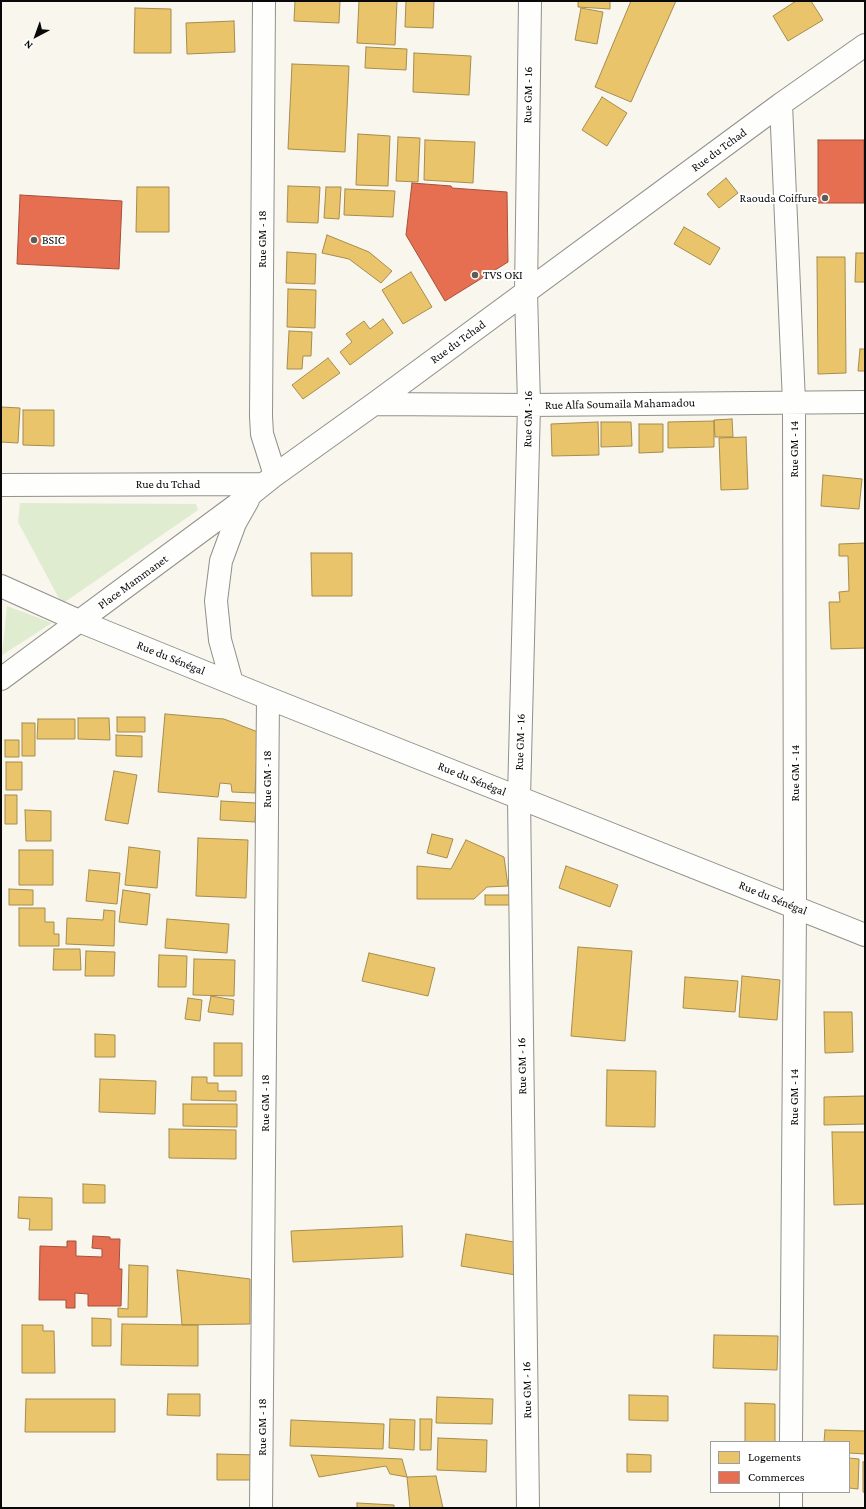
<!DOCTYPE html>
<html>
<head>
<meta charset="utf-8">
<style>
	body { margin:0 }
	#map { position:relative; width:866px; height:1509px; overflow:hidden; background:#f8f6ed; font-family:"Crimson Pro",serif }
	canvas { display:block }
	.frame { position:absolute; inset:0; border:2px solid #090909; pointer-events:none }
	.legend { position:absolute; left:710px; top:1441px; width:140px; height:52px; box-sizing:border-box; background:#fff; border:1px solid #9d9d9d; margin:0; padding:5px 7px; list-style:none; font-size:12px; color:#090909 }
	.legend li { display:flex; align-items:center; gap:8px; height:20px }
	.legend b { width:20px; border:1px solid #9d9d9d }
	.north { position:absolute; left:16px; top:16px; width:40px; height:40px; -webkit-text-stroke:3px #fff; paint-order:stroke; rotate:221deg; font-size:11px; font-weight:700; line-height:16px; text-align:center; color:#090909 }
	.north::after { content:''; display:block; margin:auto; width:14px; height:18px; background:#090909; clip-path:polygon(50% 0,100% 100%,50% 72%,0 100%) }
</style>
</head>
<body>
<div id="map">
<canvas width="866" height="1509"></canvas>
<div class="frame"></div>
<ul class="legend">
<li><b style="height:11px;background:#e9c46a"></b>Logements</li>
<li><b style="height:11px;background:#e76f51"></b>Commerces</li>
</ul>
<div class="north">N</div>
</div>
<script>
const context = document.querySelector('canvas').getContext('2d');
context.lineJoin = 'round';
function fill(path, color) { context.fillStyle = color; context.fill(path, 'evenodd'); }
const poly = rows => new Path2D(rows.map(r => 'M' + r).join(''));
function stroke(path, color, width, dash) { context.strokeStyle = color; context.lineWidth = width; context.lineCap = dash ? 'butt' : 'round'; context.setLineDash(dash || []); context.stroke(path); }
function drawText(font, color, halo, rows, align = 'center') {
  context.font = font + ' "Crimson Pro",serif'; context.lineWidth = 4; context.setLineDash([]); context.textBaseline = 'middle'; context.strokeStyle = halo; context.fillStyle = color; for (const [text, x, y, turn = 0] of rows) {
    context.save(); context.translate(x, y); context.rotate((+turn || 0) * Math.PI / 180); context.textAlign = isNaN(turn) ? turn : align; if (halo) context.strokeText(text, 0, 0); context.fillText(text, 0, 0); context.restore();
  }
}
const green = poly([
	[20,503,196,504,198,510,62,604,18,522],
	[7,606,52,623,2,655]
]);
const homes = poly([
	[295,1,340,1,339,23,294,21,295,1],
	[359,1,397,1,395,45,357,43,359,1],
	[406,1,434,1,433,28,405,27,406,1],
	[578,1,610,1,610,9,578,7,578,1],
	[631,1,676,1,631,102,595,87,631,1],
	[796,1,811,1,823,20,788,41,773,16,796,1],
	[135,8,171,9,171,53,134,53,135,8],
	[581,8,603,12,597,44,575,40,581,8],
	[234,21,235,52,187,54,186,23,234,21],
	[366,47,407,49,406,70,365,68,366,47],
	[414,53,471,56,469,95,413,92,414,53],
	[292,64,349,66,345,152,288,149,292,64],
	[602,97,627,113,607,146,582,130,602,97],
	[358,134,390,136,388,186,356,185,358,134],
	[398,137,420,138,418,182,396,181,398,137],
	[425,140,475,142,473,183,424,180,425,140],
	[726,178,738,193,719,208,707,194,726,178],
	[288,186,320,187,318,223,287,222,288,186],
	[137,187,169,187,169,232,136,232,137,187],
	[326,187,341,187,339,219,324,218,326,187],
	[345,189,395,191,393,217,344,215,345,189],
	[684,227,720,248,710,265,674,244,684,227],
	[327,235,369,252,392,271,381,283,349,259,322,253,327,235],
	[287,252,316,254,315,284,286,283,287,252],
	[856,253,865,253,865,282,855,282,856,253],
	[817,257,845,257,846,373,818,374,817,257],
	[411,272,432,307,403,324,382,290,411,272],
	[288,289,316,290,315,328,287,327,288,289],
	[383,319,393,333,350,365,340,352,352,342,346,334,364,321,370,329,383,319],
	[289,331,312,332,311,356,303,356,302,369,287,369,289,331],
	[860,349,865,349,865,371,858,371,860,349],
	[328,358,340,373,303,399,292,385,328,358],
	[1,407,20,408,18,443,1,442,1,407],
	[23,410,54,410,54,446,23,445,23,410],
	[732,419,733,437,715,437,714,420,732,419],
	[714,421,714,447,668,448,668,422,714,421],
	[598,422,599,455,552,456,551,424,598,422],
	[601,422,631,422,632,446,601,447,601,422],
	[639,424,663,424,663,452,639,453,639,424],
	[746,437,748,489,721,490,719,438,746,437],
	[823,475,862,479,859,509,821,506,823,475],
	[865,543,865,648,831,649,829,602,840,602,839,592,849,591,848,556,839,556,839,544,865,543],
	[311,553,352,553,352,596,312,596,311,553],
	[165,714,224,719,258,732,255,793,232,792,231,784,220,783,218,797,158,792,165,714],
	[117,717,145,717,145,732,117,732,117,717],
	[78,718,109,718,110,740,78,739,78,718],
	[38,719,75,719,75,739,37,739,38,719],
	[22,723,35,723,35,756,22,756,22,723],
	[116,735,142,736,142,757,116,756,116,735],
	[5,740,19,740,19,757,5,757,5,740],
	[6,762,22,762,22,790,6,790,6,762],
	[114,771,137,775,128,824,105,820,114,771],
	[5,795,17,795,17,824,5,824,5,795],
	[221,801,256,803,255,822,220,820,221,801],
	[25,810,51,811,51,841,26,841,25,810],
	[432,834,453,839,447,858,427,853,432,834],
	[198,838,248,840,246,898,196,896,198,838],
	[466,840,504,857,508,886,487,887,474,899,417,899,417,866,451,869,466,840],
	[129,847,160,851,157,888,125,885,129,847],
	[19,850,53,850,53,885,19,885,19,850],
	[566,866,618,885,610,907,559,888,566,866],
	[89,870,120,873,117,904,86,901,89,870],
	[9,889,33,890,33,905,9,905,9,889],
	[123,890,150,894,147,925,119,922,123,890],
	[485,895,511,895,511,905,485,905,485,895],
	[19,908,45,908,45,922,54,922,54,934,59,934,59,946,19,946,19,908],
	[104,910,115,911,114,946,66,944,67,918,103,920,104,910],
	[167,919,229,924,227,953,165,948,167,919],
	[578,947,632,951,625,1041,571,1036,578,947],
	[54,949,80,949,81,970,53,970,54,949],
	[86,951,115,952,114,976,85,976,86,951],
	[369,953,435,968,428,996,362,981,369,953],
	[159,955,187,956,186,987,158,987,159,955],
	[194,959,235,960,234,996,193,995,194,959],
	[742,976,780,980,777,1020,739,1017,742,976],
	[685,977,738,981,735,1012,683,1008,685,977],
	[211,996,234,1000,233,1015,208,1012,211,996],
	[188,998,202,1000,200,1021,185,1019,188,998],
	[824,1012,852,1012,853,1052,825,1053,824,1012],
	[95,1034,115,1035,115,1057,95,1057,95,1034],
	[214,1043,242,1043,242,1076,214,1076,214,1043],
	[607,1070,656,1071,655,1127,606,1126,607,1070],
	[192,1077,207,1077,207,1083,218,1083,218,1091,236,1091,236,1101,191,1100,192,1077],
	[100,1079,156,1081,155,1114,99,1112,100,1079],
	[865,1096,865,1124,824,1125,824,1097,865,1096],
	[183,1104,237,1104,237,1127,183,1126,183,1104],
	[169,1129,236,1130,236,1159,169,1158,169,1129],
	[832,1132,865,1132,865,1204,834,1205,832,1132],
	[83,1184,105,1185,105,1203,83,1203,83,1184],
	[19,1197,52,1198,52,1230,29,1230,30,1219,18,1218,19,1197],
	[402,1226,403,1257,293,1262,291,1231,402,1226],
	[466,1234,520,1243,516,1275,461,1266,466,1234],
	[129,1265,148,1266,147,1317,118,1317,118,1308,128,1309,129,1265],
	[177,1270,250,1279,250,1324,182,1325,177,1270],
	[92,1318,111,1319,111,1346,92,1346,92,1318],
	[122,1324,198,1325,198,1366,121,1365,122,1324],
	[22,1325,43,1325,43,1331,54,1331,55,1373,22,1373,22,1325],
	[714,1335,778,1336,777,1370,713,1368,714,1335],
	[168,1394,200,1394,200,1416,167,1415,168,1394],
	[629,1395,668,1396,668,1421,629,1420,629,1395],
	[437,1397,493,1399,492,1424,436,1423,437,1397],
	[26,1399,115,1399,115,1432,25,1432,26,1399],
	[745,1403,775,1404,775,1442,745,1442,745,1403],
	[390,1419,415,1420,414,1450,389,1448,390,1419],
	[420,1419,432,1419,431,1450,420,1450,420,1419],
	[291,1420,384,1424,383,1449,290,1446,291,1420],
	[825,1430,865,1431,865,1454,849,1453,849,1442,824,1442,825,1430],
	[438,1438,487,1440,486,1472,437,1470,438,1438],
	[217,1454,257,1455,257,1480,217,1480,217,1454],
	[627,1454,651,1455,651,1472,627,1472,627,1454],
	[311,1455,402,1459,407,1477,390,1474,386,1466,319,1477,311,1455],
	[849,1458,859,1459,858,1489,849,1488,849,1458],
	[863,1462,865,1462,865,1493,863,1492,863,1462],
	[436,1476,443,1508,410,1508,407,1477,436,1476],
	[357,1503,394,1505,394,1508,357,1508,357,1503]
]);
const shops = poly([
	[818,140,864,140,864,203,818,203,818,140],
	[412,183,451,186,452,188,507,192,508,262,445,301,406,235,412,183],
	[20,195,122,201,119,269,17,264,20,195],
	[93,1236,110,1237,110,1239,120,1239,119,1269,122,1269,121,1306,88,1306,88,1294,75,1293,75,1308,66,1308,66,1300,39,1300,40,1246,67,1247,67,1241,76,1241,76,1256,102,1257,102,1249,92,1248,93,1236]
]);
const minor = poly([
	[264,1,261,416,262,434,275,475],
	[781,104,794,402,795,907,791,1442],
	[374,404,529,405,865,402],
	[1,485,263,484],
	[1,586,79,621,268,698,865,935],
	[1,679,250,495,275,475,374,404,781,104,865,45],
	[232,683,220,640,216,601,221,561,235,523,248,500],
	[261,1508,268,698],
	[528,1508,519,797,529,405,526,292,530,1],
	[791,1508,791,1492]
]);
const markers = [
	[825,198,4,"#5d5c59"],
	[34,240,4,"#5d5c59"],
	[475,275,4,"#5d5c59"]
];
const streetNames = [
	["Rue GM - 16",528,95,-89],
	["Rue du Tchad",719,150,-36],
	["Rue GM - 18",262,239,-90],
	["Rue du Tchad",458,342,-36],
	["Rue Alfa Soumaila Mahamadou",620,404,-1],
	["Rue GM - 16",528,419,-89],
	["Rue GM - 14",794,449,-90],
	["Rue du Tchad",168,484],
	["Place Mammanet",133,582,-36],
	["Rue du Sénégal",171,658,22],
	["Rue GM - 16",520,742,-88],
	["Rue GM - 14",795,773,-90],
	["Rue GM - 18",267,779,-90],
	["Rue du Sénégal",472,779,22],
	["Rue du Sénégal",773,898,22],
	["Rue GM - 16",522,1066,-91],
	["Rue GM - 14",794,1097,-90],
	["Rue GM - 18",265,1103,-90],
	["Rue GM - 16",527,1390,-91],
	["Rue GM - 18",262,1427,-90]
];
const poiNames = [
	["Raouda Coiffure",817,198,"right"],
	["BSIC",42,240],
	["TVS OKI",483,275]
];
fill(green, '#dfeccf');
fill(homes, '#e9c46a');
stroke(homes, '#a68c4d', 1);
fill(shops, '#e76f51');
stroke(shops, '#a4503b', 1);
stroke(minor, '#91908c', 24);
stroke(minor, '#fefefc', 22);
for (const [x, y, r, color] of markers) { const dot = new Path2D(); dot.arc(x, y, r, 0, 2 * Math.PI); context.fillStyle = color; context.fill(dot); stroke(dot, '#fff', 1.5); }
drawText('12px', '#090909', '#fff', streetNames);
drawText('12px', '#090909', '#fff', poiNames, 'left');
</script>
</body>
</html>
